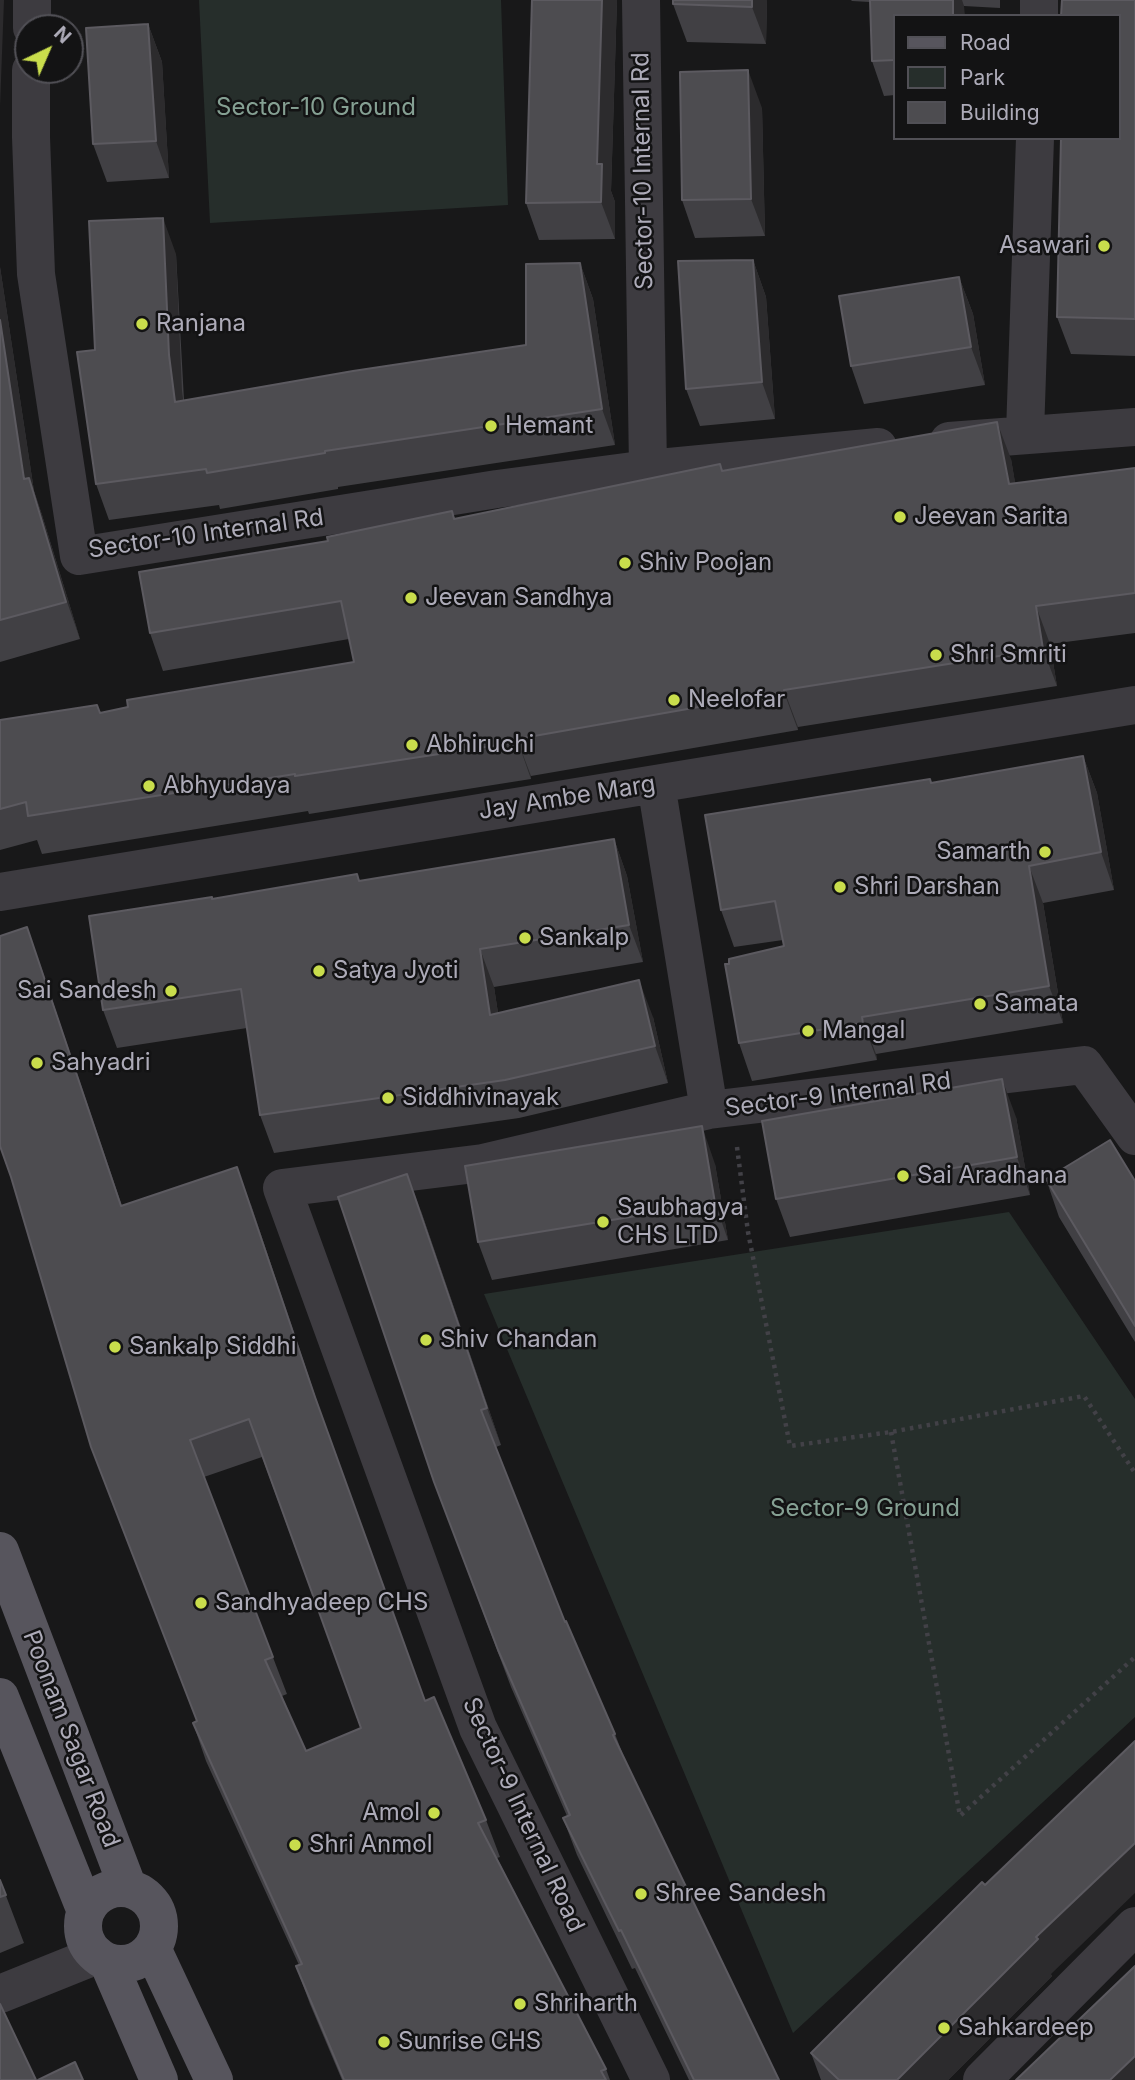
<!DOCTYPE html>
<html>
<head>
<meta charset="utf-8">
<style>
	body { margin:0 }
	#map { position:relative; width:1135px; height:2080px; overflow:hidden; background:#181819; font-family:Inter,sans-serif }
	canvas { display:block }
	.legend { position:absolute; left:893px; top:14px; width:228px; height:126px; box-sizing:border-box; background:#131314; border:2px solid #515056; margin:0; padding:9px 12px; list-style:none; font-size:21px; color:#adabb8 }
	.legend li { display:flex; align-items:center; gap:14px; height:35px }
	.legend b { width:35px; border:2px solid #515056 }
	.north { position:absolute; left:14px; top:14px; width:70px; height:70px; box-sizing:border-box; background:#131314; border:2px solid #515056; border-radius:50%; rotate:44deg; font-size:19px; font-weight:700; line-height:28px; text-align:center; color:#adabb8 }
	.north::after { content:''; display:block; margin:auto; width:24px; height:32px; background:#c9dd4c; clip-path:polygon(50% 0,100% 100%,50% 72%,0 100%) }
</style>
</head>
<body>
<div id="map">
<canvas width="1135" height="2080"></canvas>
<ul class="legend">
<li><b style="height:9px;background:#57555d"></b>Road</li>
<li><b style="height:19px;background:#262e2b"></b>Park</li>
<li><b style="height:19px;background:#4d4c50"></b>Building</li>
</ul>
<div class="north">N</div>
</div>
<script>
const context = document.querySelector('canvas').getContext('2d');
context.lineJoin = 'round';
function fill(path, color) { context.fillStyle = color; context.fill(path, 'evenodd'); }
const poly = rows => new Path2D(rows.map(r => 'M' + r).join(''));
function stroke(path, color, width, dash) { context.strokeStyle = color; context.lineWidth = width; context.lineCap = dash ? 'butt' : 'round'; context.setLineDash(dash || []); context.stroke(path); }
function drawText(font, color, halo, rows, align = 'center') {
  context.font = font + ' Inter,sans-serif'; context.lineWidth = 5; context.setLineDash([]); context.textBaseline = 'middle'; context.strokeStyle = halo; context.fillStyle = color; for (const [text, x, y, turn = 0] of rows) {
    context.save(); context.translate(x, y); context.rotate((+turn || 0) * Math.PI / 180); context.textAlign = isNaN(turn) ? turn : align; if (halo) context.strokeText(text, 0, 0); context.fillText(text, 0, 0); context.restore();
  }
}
const green = poly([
	[199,0,501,0,508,205,210,223],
	[1009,1212,1135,1399,1135,1717,793,2033,484,1294]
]);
const path = poly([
	[737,1147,748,1232,790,1446,891,1432,1084,1396,1135,1473],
	[891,1432,960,1816],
	[961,1815,1135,1657]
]);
const minor = poly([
	[641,0,648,469],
	[1039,16,1039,0],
	[32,28,32,0],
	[31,70,31,137,36,274,79,556,497,489,648,469,878,447],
	[1025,433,1035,138],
	[949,441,1135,427],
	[656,784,709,1110,1084,1065,1135,1136],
	[0,892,1135,705],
	[0,1994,97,1955],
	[651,2080,478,1728,282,1188,483,1163,709,1110],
	[982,2080,1135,1926]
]);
const major = poly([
	[0,1551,128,1888],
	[0,1697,85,1909],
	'83 1926a38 38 0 1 1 76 0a38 38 0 1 1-76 0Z',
	[152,1948,214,2080],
	[108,1962,159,2080]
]);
const wall = poly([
	[532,0,617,0,611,191,615,202,615,239,539,240,526,203],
	[673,0,767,0,766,44,687,42,673,4],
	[851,0,1000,0,1000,8,964,6,895,16,895,95,884,96,872,61,870,2,852,1],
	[1135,0,1135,356,1071,354,1057,317],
	[148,24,162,62,169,178,107,182,93,144],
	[762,108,765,236,695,238,682,200],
	[176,254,184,400,526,345,580,263,593,299,615,445,338,487,338,489,220,509,219,505,109,520,96,484,95,350],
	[753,260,766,297,775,419,700,426,686,389],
	[0,267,34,491,42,515,80,639,0,662],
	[959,277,973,314,985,385,864,404,851,366],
	[1011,459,1015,483,1135,468,1135,633,1050,644,1057,686,798,727,798,730,531,776,531,779,309,814,308,811,42,854,37,840,0,850,0,720,100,713,354,662,349,639,163,671,150,633,328,541,452,511,455,519,723,471],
	[1083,756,1097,793,1114,890,1043,903,1063,1023,876,1054,877,1060,752,1081,739,1043,784,946,783,940,734,947,721,910,932,783],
	[614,839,627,876,643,962,494,987,498,1013,653,1017,668,1083,519,1118,274,1153,260,1115,247,1028,117,1048,103,1010,213,899,360,881],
	[40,964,122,1206,251,1205,328,1434,425,1701,486,1820,500,1857,497,1858,606,2069,610,2080,342,2080,310,2004,296,1966,299,1965,206,1761,193,1723,197,1722,91,1447],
	[262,1457,361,1728,306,1751,282,1696,287,1694,204,1477],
	[1016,1117,1030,1195,790,1237,776,1199],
	[715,1164,728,1240,492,1280,478,1242],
	[1046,1179,1135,1181,1135,1342,1059,1217],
	[421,1211,501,1445,496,1447,565,1622,615,1734,625,1760,779,2080,689,2080,635,1968,632,1969,577,1855,563,1818,567,1816,511,1687,434,1482],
	[0,1880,24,1943,0,1953],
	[985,1885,1052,1976,948,2080,821,2080,811,2053]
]);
const shadedWall = poly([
	[0,0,4,0,0,107],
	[602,0,617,0,611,191,615,202,615,239,601,202,597,164],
	[752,0,767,0,766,44,752,7],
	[953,0,962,0,964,6,965,16,953,16],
	[148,24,162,62,169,178,156,141],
	[748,70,762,108,765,236,751,199],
	[163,218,176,254,182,391,188,437,175,402,169,355],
	[753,260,766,297,775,419,762,382],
	[580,263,593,299,615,445,602,409],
	[0,267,34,491,42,515,80,639,24,479,0,320],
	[959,277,973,314,985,385,971,347],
	[997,422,1011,459,1022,522,1009,484],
	[1036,606,1050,644,1057,686,1043,649],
	[784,690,798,727,798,730,784,692],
	[517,739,531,776,531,779,518,742],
	[1083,756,1097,793,1114,890,1101,852],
	[614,839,627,876,643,962,629,925],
	[1029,866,1043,903,1063,1023,1049,986],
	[27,927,40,964,134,1244,121,1206],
	[480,949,494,987,504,1052,490,1015],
	[639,980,653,1017,668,1083,655,1046],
	[862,1017,876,1054,877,1060,863,1023],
	[1002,1079,1016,1117,1030,1195,1017,1157],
	[702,1126,715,1164,728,1240,715,1203],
	[237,1167,251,1205,328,1434,315,1397],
	[407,1174,421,1211,501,1445,487,1408],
	[1135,1843,1135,1893,1051,1974,1052,1976,948,2080,897,2080,1036,1937],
	[1135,2056,1135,2080,1110,2080]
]);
const building = poly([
	[532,0,602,0,597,164,602,164,601,202,526,203,532,0],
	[673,0,752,0,752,7,673,4,673,0],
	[870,0,953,0,953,16,895,16,895,60,872,61,870,0],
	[1062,0,1135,0,1135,319,1057,317,1061,138,1119,138,1119,16,1061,16,1062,0],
	[148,24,156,141,93,144,86,28,148,24],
	[748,70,751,199,682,200,680,72,748,70],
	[163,218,169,355,175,402,353,371,526,345,526,264,580,263,602,409,325,451,325,453,207,473,206,469,96,484,77,352,95,350,89,221,163,218],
	[753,260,762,382,686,389,678,261,753,260],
	[959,277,971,347,851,366,839,296,959,277],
	[0,320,24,479,29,478,66,602,0,620,0,320],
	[997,422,1009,484,1135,468,1135,593,1036,606,1043,649,784,690,784,692,517,739,518,742,295,776,295,774,28,816,26,802,0,809,0,720,97,705,100,713,128,707,127,700,354,662,341,601,150,633,139,572,328,541,327,537,452,511,454,519,720,464,722,471,997,422],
	[1083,756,1101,852,1029,866,1049,986,862,1017,863,1023,739,1043,725,964,729,964,729,959,784,946,775,901,721,910,705,815,930,779,931,783,1083,756],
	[614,839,629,925,480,949,490,1015,639,980,655,1046,505,1080,260,1115,241,989,103,1010,89,916,212,897,212,899,357,874,359,881,614,839],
	[27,927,121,1206,237,1167,315,1397,425,1701,434,1697,486,1820,478,1823,606,2069,601,2071,606,2080,344,2080,296,1966,302,1964,193,1723,197,1721,91,1447,11,1177,0,1146,0,936,27,927],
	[249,1419,361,1728,306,1751,265,1660,273,1657,190,1440,249,1419],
	[1002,1079,1017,1157,776,1199,762,1121,1002,1079],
	[702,1126,715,1203,478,1242,465,1166,702,1126],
	[1110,1140,1135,1181,1135,1326,1046,1179,1110,1140],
	[407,1174,487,1408,481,1410,565,1622,566,1621,615,1734,613,1735,779,2080,694,2080,621,1930,619,1931,563,1818,570,1815,498,1650,434,1482,338,1197,407,1174],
	[1135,1741,1135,1843,1036,1937,1038,1939,897,2080,839,2080,811,2053,982,1882,985,1885,1135,1741],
	[0,1880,6,1895,0,1897,0,1880],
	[1135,1966,1135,2056,1110,2080,1016,2080,1135,1966],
	[0,2004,36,2080,0,2080,0,2004],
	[75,2062,83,2080,38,2080,75,2062]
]);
const markers = [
	[1104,246,7,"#c9dd4c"],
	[142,324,7,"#c9dd4c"],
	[491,426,7,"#c9dd4c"],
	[900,517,7,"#c9dd4c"],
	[625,563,7,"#c9dd4c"],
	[411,598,7,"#c9dd4c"],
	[936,655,7,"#c9dd4c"],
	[674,700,7,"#c9dd4c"],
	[412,745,7,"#c9dd4c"],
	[149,786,7,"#c9dd4c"],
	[1045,852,7,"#c9dd4c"],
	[840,887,7,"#c9dd4c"],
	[525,938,7,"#c9dd4c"],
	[319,971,7,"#c9dd4c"],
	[171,991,7,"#c9dd4c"],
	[980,1004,7,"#c9dd4c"],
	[808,1031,7,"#c9dd4c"],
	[37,1063,7,"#c9dd4c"],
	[388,1098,7,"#c9dd4c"],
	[903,1176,7,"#c9dd4c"],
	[603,1222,7,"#c9dd4c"],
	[426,1340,7,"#c9dd4c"],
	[115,1347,7,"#c9dd4c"],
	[201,1603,7,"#c9dd4c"],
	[434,1813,7,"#c9dd4c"],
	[295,1845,7,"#c9dd4c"],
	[641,1894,7,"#c9dd4c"],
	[520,2004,7,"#c9dd4c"],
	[944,2028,7,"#c9dd4c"],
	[384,2042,7,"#c9dd4c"]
];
const parkNames = [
	["Sector-10 Ground",316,108],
	["Sector-9 Ground",865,1509]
];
const streetNames = [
	["Sector-10 Internal Rd",643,171,-91],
	["Sector-10 Internal Rd",206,534,-8],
	["Jay Ambe Marg",567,798,-9],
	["Sector-9 Internal Rd",838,1095,-7],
	["Poonam Sagar Road",71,1739,69],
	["Sector-9 Internal Road",523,1815,65]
];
const poiNames = [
	["Asawari",1090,246,"right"],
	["Ranjana",156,324],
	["Hemant",505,426],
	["Jeevan Sarita",914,517],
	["Shiv Poojan",639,563],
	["Jeevan Sandhya",425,598],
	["Shri Smriti",950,655],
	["Neelofar",688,700],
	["Abhiruchi",426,745],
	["Abhyudaya",163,786],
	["Samarth",1031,852,"right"],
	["Shri Darshan",854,887],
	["Sankalp",539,938],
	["Satya Jyoti",333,971],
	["Sai Sandesh",157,991,"right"],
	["Samata",994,1004],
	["Mangal",822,1031],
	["Sahyadri",51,1063],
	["Siddhivinayak",402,1098],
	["Sai Aradhana",917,1176],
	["Saubhagya",617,1208],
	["CHS LTD",617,1236],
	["Shiv Chandan",440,1340],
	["Sankalp Siddhi",129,1347],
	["Sandhyadeep CHS",215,1603],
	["Amol",420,1813,"right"],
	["Shri Anmol",309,1845],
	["Shree Sandesh",655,1894],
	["Shriharth",534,2004],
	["Sahkardeep",958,2028],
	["Sunrise CHS",398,2042]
];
fill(green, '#262e2b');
stroke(path, '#424147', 4.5, [3.5, 5]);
stroke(minor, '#3d3b40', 38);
stroke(major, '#57555d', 38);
fill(wall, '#414044');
fill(shadedWall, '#2c2b2d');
fill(building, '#4d4c50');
stroke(building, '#5c5a60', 2);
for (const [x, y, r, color] of markers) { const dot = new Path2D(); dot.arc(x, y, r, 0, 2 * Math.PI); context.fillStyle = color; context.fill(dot); stroke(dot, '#131314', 2.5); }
drawText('24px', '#85a093', '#131314', parkNames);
drawText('24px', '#adabb8', '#131314', streetNames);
drawText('24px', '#adabb8', '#131314', poiNames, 'left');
</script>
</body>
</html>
